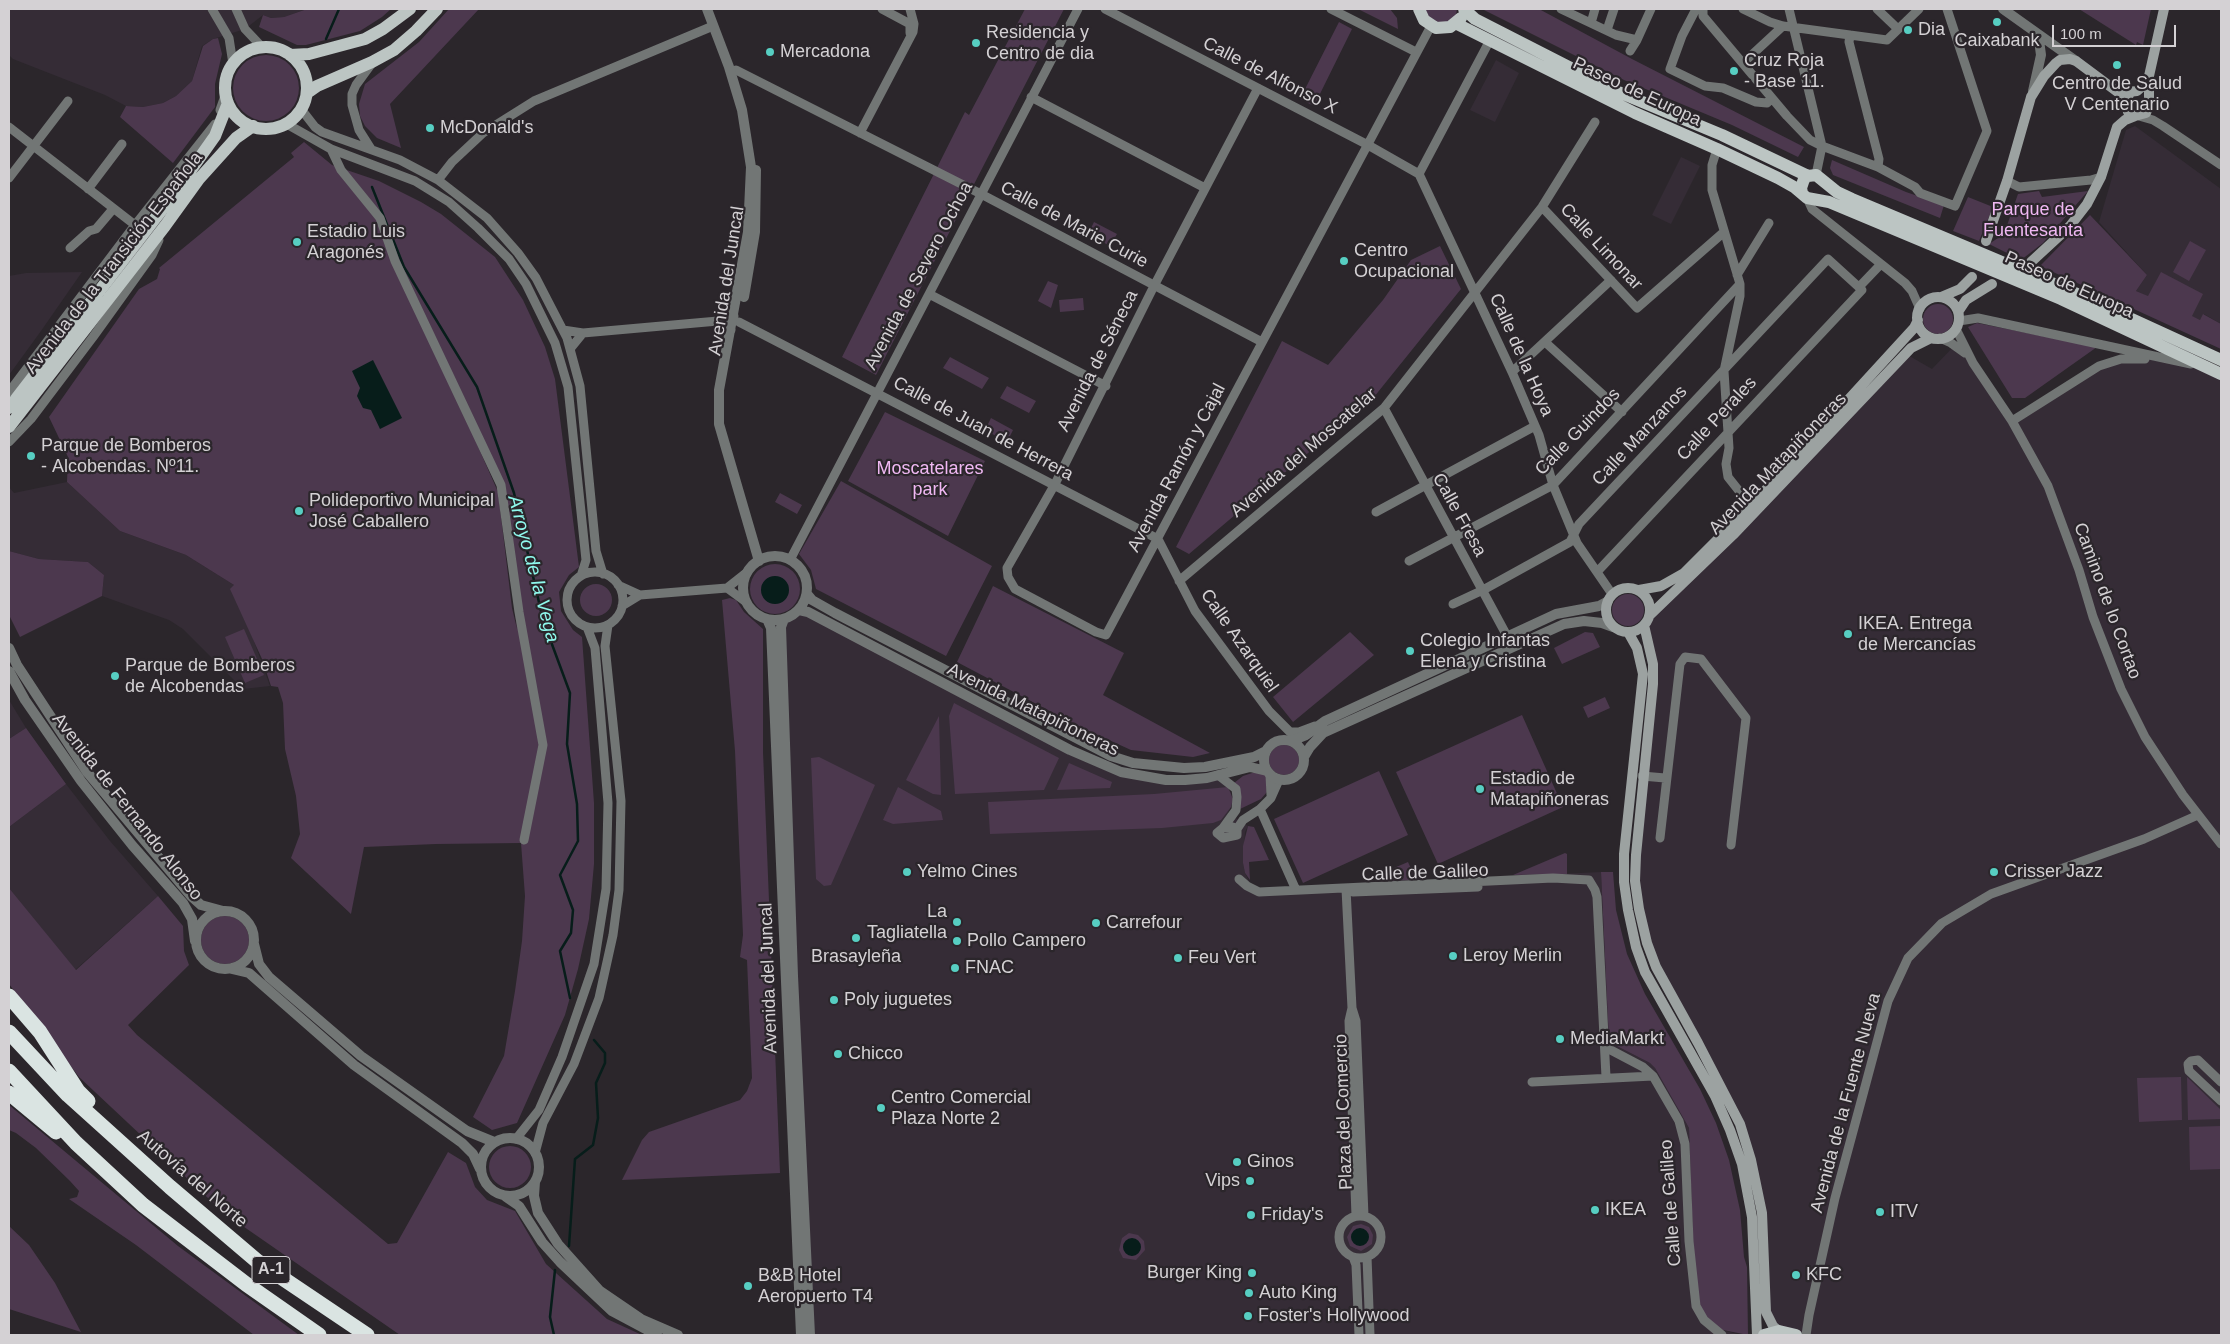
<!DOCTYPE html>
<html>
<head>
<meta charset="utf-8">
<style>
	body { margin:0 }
	#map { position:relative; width:2230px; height:1344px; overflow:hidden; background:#2b262b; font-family:Arial,sans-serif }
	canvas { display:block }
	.frame { position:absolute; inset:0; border:10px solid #d4d1d4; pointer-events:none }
	.scale { position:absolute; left:2052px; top:25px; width:124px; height:22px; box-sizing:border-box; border:2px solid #d4d1d4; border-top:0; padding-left:6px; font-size:15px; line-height:18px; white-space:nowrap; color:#d4d1d4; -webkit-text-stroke:4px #2b262b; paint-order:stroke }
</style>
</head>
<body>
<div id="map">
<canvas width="2230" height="1344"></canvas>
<div class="frame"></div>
<div class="scale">100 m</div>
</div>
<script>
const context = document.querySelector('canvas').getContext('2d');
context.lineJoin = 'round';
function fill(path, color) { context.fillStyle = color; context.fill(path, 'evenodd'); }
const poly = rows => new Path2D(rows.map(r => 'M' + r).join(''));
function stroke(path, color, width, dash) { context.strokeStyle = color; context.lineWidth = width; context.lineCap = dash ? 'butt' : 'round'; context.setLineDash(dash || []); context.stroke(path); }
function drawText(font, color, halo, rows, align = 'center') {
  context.font = font + ' Arial,sans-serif'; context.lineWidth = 4.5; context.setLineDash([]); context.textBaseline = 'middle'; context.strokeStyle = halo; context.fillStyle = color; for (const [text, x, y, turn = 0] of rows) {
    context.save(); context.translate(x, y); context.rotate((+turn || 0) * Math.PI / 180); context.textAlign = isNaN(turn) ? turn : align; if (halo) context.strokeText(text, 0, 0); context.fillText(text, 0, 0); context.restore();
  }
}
const built = poly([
	[9,9,307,9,284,17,271,18,263,15,245,29,213,39,202,46,192,81,176,96,163,103,143,107,126,106,105,95,13,59,9,55],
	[1496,60,1519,73,1495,122,1470,110],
	[2135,126,2221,189,2221,324,2204,314,2200,320,2136,291,2147,275,2099,222,2126,130],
	[1681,157,1700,166,1671,224,1652,215],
	[82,272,41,331,9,375,9,276,26,273],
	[1955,345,1961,349,2012,421,2099,366,2154,357,2221,374,2221,1335,1796,1335,1784,1331,1766,1312,1762,1213,1740,1124,1656,967,1635,881,1653,684,1644,625,1650,615,1906,354,1932,369],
	[67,482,120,531,186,555,234,585,270,686,243,689,183,629,169,620,102,596,104,575,88,562,39,559,9,551,9,487,14,493],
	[799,610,1106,766,1166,780,1218,775,1231,793,1231,807,1228,813,1248,826,1245,832,1243,863,1245,873,1250,883,1260,888,1601,872,1609,1042,1650,1063,1655,1068,1689,1128,1693,1241,1718,1329,1741,1335,813,1335,809,1302,784,619],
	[9,700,26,728,9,739],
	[66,784,110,841,158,896,75,970,9,888,9,827]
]);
const green = poly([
	[307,9,391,9,382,17,360,31,306,45,297,45,259,27,263,15,271,18,284,17],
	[449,9,479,9,390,104,401,148,377,138,365,126,360,116,359,104,365,84,419,42],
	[1025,9,1064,9,876,375,842,357,965,112,969,115],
	[1358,9,1390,9,1397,18,1398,29],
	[1425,9,1457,9,1456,15,1448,22,1437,23,1428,17],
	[1482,9,1539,9,1632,59,1804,147,1798,157,1732,125,1624,80],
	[2079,9,2151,9,2143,45,2137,42,2136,45],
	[1339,22,1352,29,1314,106,1300,99],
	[218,38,222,54,215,84,215,107,173,163,120,117,126,106,143,107,163,103,176,96,192,81,203,46,213,39],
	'233 88a33 33 0 1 1 66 0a33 33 0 1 1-66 0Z',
	[304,142,332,165,379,181,421,202,441,214,495,257,523,300,545,347,555,379,579,567,569,575,559,592,561,611,573,630,582,637,594,803,594,864,589,919,578,969,565,1015,517,1123,492,1130,473,1117,504,1056,515,991,522,941,525,896,521,843,436,844,364,847,351,914,291,858,300,834,296,796,285,749,283,703,278,687,271,686,262,659,230,589,234,585,186,555,120,531,67,482,68,457,49,417,139,289,157,279,160,269,159,268,294,157,291,153],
	[476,442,500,493,517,629,512,608,498,492],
	[1832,160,1906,192,1944,205,1940,218,1833,175,1830,168],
	[2039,191,2042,197,2088,191,2043,243,2021,260,1989,244,2004,234,2018,194],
	[1968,197,1993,207,1979,241,1953,231],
	[2090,215,2147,275,2136,291,2148,296,2161,272,2203,294,2192,316,2200,320,2203,314,2221,324,2221,349,2040,266],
	[1094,222,1117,234,1110,246,1088,234],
	[2190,241,2206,250,2189,281,2173,272],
	[1440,246,1461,289,1374,397,1189,554,1176,547,1282,341,1328,365,1383,300,1411,260],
	[1048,281,1058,285,1051,308,1038,301],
	[1083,298,1084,310,1060,312,1059,300],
	'1923 319a15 15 0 1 1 30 0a15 15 0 1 1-30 0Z',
	[1977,323,2097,347,2025,398,2012,398,1968,327],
	[950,357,989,378,982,389,943,368],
	[1007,386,1036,401,1029,413,1000,398],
	[885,412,985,461,948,536,848,481],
	[991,418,1013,430,1007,442,985,430],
	[841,481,992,566,946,656,816,589,811,570,799,554],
	[780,493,802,505,797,514,775,502],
	[9,551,39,559,88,562,104,575,102,596,20,637,9,615],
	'750 589a25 25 0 1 1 50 0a25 25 0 1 1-50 0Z',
	'580 600a16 16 0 1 1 32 0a16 16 0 1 1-32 0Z',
	[993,586,1124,653,1103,695,1210,753,1193,757,1131,750,1078,726,957,662],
	'1612 610a16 16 0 1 1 32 0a16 16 0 1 1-32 0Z',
	[730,598,736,600,744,612,763,629,763,752,780,1173,622,1180,642,1140,649,1132,740,1100,747,1091,752,1078,747,960,740,957,743,935,735,751,722,600],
	[244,629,264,675,245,683,225,637],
	[1350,632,1374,655,1293,722,1273,697],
	[1585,632,1593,633,1600,647,1562,664,1554,648],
	[1605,697,1610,708,1588,718,1583,707],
	[954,703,1059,758,1044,790,955,794,949,716],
	[1522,715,1563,807,1438,864,1396,772],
	[939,716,941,795,933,794,906,780],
	[26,728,66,784,9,827,9,739],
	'1269 760a15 15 0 1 1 30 0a15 15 0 1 1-30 0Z',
	[819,757,875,785,831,885,824,886,816,879,811,758],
	[1069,763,1112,782,1110,788,1057,790],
	[1379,771,1408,835,1303,883,1274,819],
	[1255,772,1266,775,1267,792,1261,799,1240,809,1241,794,1234,783,1243,776],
	[898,787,941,811,943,820,893,824,883,820],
	[1228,787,1233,799,1231,807,1221,820,1213,823,1162,828,990,834,988,802,1154,794],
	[1248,826,1254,827,1269,860,1249,862,1250,880,1245,873,1243,863,1243,846],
	[1565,853,1567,854,1567,874,1513,875],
	[1408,862,1413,873,1412,880,1383,881,1382,873],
	[1601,872,1613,872,1616,910,1627,954,1645,994,1700,1089,1716,1123,1729,1160,1740,1210,1744,1257,1747,1267,1748,1335,1718,1329,1705,1315,1698,1305,1693,1241,1689,1128,1655,1068,1650,1063,1609,1042],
	[9,888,76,970,158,896,183,926,184,951,189,965,128,1025,137,1035,388,1244,397,1243,448,1152,466,1163,475,1187,487,1200,515,1211,546,1264,607,1319,642,1335,400,1335,224,1213,79,1077,9,984],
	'201 940a24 24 0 1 1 48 0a24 24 0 1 1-48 0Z',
	[2181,1077,2182,1120,2139,1122,2137,1078],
	[2187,1077,2221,1110,2221,1119,2188,1120],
	[9,1105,178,1246,299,1335,254,1335,136,1245,69,1199,77,1197,79,1191,70,1181,36,1148,16,1133,9,1130],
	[2221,1126,2221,1169,2190,1170,2189,1127],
	'489 1167a21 21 0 1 1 42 0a21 21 0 1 1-42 0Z',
	[1361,1224,1369,1227,1373,1235,1372,1244,1361,1251,1350,1246,1347,1237,1353,1226],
	[9,1226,29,1245,55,1283,81,1332,9,1309],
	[1129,1233,1138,1235,1144,1241,1145,1250,1136,1260,1123,1258,1119,1250,1122,1238]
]);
const water = poly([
	[373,360,402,418,380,429,371,410,363,408,357,396,360,388,352,371],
	'761 590a14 14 0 1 1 28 0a14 14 0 1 1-28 0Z',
	'1351 1237a9 9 0 1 1 18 0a9 9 0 1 1-18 0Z',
	'1123 1247a9 9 0 1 1 18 0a9 9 0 1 1-18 0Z'
]);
const stream = poly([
	[326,39,339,9],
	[372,187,404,267,477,387,514,493,543,620,570,693,567,744,577,804,578,841,560,875,573,910,571,933,560,951,570,998],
	[569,1246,575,1159,593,1145,598,1118,596,1083,605,1063,605,1053,594,1040],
	[554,1335,550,1317,555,1270]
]);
const minor = poly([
	[212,9,229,38,233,64],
	[236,9,245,29,262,47],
	[882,9,910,24,910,33],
	[1105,9,1368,145,1419,174],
	[1331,9,1416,52],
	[1561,9,1616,35,1637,40],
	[1696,9,1682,36,1670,69,1705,86,1723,88,1756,102,1767,103,1772,98],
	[1703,9,1703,16,1787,116,1810,140,1822,146,1816,175],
	[1743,9,1770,22,1783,26,1887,40,1919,9],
	[1789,9,1822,146,1878,167,1915,187,1920,193,1955,206,1987,131,1947,9],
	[1877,9,1898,29],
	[1591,23,1595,9],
	[1607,30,1614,9],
	[1850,35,1849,42,1879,159,1878,167],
	[1630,51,1637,40,1651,9],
	[1743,63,1783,26],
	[736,70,981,194,1262,342],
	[1258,88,1154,286,1055,484,1007,568,1008,577,1015,589,1096,632,1106,635,1431,26],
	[1031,97,1205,188],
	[301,109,315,127,322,132,400,160,438,180,487,218,518,253,536,278,567,338,580,386,596,551,603,574],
	[220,110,226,93],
	[2139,116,2153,120,2163,126,2221,165],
	[285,123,331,149,415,181,449,202,478,228,509,259,526,284,555,343,568,387,586,560,581,576],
	[9,127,135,225],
	[860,133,913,32,914,24,910,9],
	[331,149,341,170,380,218,395,261,501,485,519,612,543,745,524,840],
	[371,149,359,130,352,105,352,94,356,85,372,63],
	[1717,149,1712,165,1712,190,1740,284,1740,296,1724,371,1729,448,1726,464,1728,477,1751,506],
	[1419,174,1512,372,1539,435,1553,485,1577,543,1612,594],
	[1419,174,1490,40],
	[9,178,68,101],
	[438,180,452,162,483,133,534,101,713,26],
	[2007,181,2019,187,2091,180,2101,177],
	[88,189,122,144],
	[1807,198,1812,209,1905,283,1912,291,1920,309],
	[1542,207,1637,308,1724,232],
	[70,248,89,231,96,229,113,209],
	[1737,275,1769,223],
	[1859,287,1881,264],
	[929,294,1106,386],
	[1959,321,1978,318,2191,364],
	[739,322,1158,539,1195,611,1269,711,1290,732,1299,732,1315,726],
	[1956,329,1973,363,2012,421,2048,486,2079,570,2093,617,2121,689,2145,737,2183,795,2221,844],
	[563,330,583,333,570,349],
	[731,330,718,321,734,316],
	[583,333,718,321],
	[1940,338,1951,343,1965,353],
	[1545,342,1622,412],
	[1512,372,1611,280],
	[9,392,135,225,215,124],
	[1384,408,1507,636],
	[2012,421,2099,366,2121,359,2145,359],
	[9,442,31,419,93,337,152,255,159,240],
	[1376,512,1535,426],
	[790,560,1078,9],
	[1409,561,1553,485,1740,284],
	'567 600a28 28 0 1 1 56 0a28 28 0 1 1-56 0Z',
	[1179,581,1384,408,1542,207,1595,122],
	[618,585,640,595,622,606],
	[727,588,746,602],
	[640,595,727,588,746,573],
	[1453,604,1483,590,1570,542,1579,524,1828,259,1862,290,1597,572],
	[1218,775,1236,789,1237,797,1236,810,1223,828],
	[1270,775,1271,795],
	[1642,776,1665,778],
	[1260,809,1296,890],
	[1237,829,1233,827,1223,828,1217,833,1223,838,1237,835,1237,829,1243,820,1260,809,1271,798,1279,780],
	[1660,838,1680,664,1685,657,1701,659,1746,718,1731,845],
	[1239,879,1247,886,1259,892,1553,878,1589,880,1595,890,1597,897,1606,1077],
	[1346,889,1352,1008,1349,1021,1356,1216],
	[1353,892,1478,887],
	[1352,1008,1356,1021,1364,1216],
	[1605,1047,1643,1067,1653,1076,1679,1121,1685,1144,1689,1241,1696,1306,1704,1320,1722,1335],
	[1532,1082,1653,1076],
	[2221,1082,2198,1060,2191,1061,2188,1064,2189,1071,2221,1101],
	[516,1139,539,1110,562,1057,594,964,606,889,608,803,595,648,587,627],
	[535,1153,543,1123,574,1064,599,998,613,935,619,890,621,801,605,646,608,625],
	'1339 1237a21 21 0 1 1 42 0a21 21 0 1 1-42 0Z',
	[1353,1257,1356,1265,1359,1335],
	[1367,1257,1370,1335],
	[1806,1335,1809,1315,1835,1198,1862,1098,1888,1001,1908,958,1942,923,1991,894,2144,839,2198,815]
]);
const tertiary = poly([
	[707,9,729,67,742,110,751,167,748,232,719,390,719,424,759,561],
	[2003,9,2076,61],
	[2033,91,2041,55,2039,40,2035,33],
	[744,297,755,232,756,170],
	'743 588a32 32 0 1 1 64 0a32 32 0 1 1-64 0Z',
	[807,594,812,600,835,613,1111,756,1133,763,1184,768,1205,767,1254,757,1266,751],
	[799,610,808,612,1070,750,1121,772,1166,780,1185,780,1207,778,1250,767,1267,771],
	[767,619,771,628,801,1335],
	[784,619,781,627,793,976,810,1335],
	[9,648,17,665,87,772,191,896,201,905,223,911],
	[9,671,25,700,81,781,132,845,183,903,192,919,195,941],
	'1264 760a20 20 0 1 1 40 0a20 20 0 1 1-40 0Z',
	[1291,741,1306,735,1325,721,1556,614,1599,606,1608,601],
	[1304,757,1310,747,1323,733,1564,624,1584,621,1602,623,1613,627],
	'196 940a29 29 0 1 1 58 0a29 29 0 1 1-58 0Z',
	[254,944,259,964,269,977,361,1056,467,1131,494,1142],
	[232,969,249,973,354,1065,462,1143,473,1154,480,1169],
	'481 1167a29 29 0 1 1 58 0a29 29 0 1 1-58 0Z',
	[535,1182,534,1196,538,1213,558,1244,600,1291,641,1319,678,1335],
	[506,1197,519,1206,542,1242,560,1262,612,1311,657,1335]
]);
const secondary = poly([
	[2130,93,2125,101,2128,112,2135,116,2146,113,2149,105,2149,77],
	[1986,241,2007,181,2031,97,2044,76,2056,63,2060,60,2070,59,2076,61,2119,93,2137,91,2146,83,2149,76,2164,9],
	[2031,262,2070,226,2087,204,2101,177,2117,127,2125,120,2135,116],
	[1941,297,1960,289,1972,277],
	'1917 318a21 21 0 1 1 42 0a21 21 0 1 1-42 0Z',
	[1958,312,1966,300,1992,284],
	'1606 610a22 22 0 1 1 44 0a22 22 0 1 1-44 0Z',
	[1639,590,1661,586,1684,573,1751,506,1914,328,1918,320],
	[1650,615,1733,535,1911,348,1931,338],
	[1644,625,1653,664,1653,684,1636,855,1635,881,1639,909,1647,943,1656,967,1698,1043,1740,1124,1751,1160,1762,1213,1766,1312,1773,1326,1779,1331],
	[1628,632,1637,648,1643,674,1624,854,1624,882,1628,910,1636,947,1645,972,1715,1096,1730,1130,1742,1164,1752,1217,1757,1335]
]);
const primary = poly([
	[1419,9,1424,20,1436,28,1450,27,1461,18],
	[1464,9,1475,19,1616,91,1722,135,1808,176],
	[1457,24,1635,113,1717,149,1778,178,1794,187,1807,198,1829,202,2061,299,2221,374],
	'225 88a41 41 0 1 1 82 0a41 41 0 1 1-82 0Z',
	[290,55,309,54,365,39,383,29,410,9],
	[307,93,317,86,372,62,394,50,416,31,437,9],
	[1802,193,1801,188,1804,179,1808,176,1816,175,1837,192,1852,199,2066,289,2221,360],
	[9,408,174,194,215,136,228,103],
	[9,427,165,226,199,179,236,138,253,126],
	[1764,1335,1779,1331,1796,1335]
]);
const motorway = poly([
	[9,996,40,1032,78,1091,88,1101],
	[9,1032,68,1095,170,1187,257,1261,367,1335],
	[9,1071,76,1143,143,1205,246,1284,319,1335],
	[9,1093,56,1132]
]);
const markers = [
	[1997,22,5,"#57cec2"],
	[1908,30,5,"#57cec2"],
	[976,43,5,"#57cec2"],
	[770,52,5,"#57cec2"],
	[2117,65,5,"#57cec2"],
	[1734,71,5,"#57cec2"],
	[430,128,5,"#57cec2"],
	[297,242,5,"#57cec2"],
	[1344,261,5,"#57cec2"],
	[31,456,5,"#57cec2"],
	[299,511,5,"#57cec2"],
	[1848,634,5,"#57cec2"],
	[1410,651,5,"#57cec2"],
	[115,676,5,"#57cec2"],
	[1480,789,5,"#57cec2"],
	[907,872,5,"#57cec2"],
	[1994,872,5,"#57cec2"],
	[957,922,5,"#57cec2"],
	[1096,923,5,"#57cec2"],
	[856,938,5,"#57cec2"],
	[957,941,5,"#57cec2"],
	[1453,956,5,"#57cec2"],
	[1178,958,5,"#57cec2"],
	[955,968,5,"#57cec2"],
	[834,1000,5,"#57cec2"],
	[1560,1039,5,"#57cec2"],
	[838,1054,5,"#57cec2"],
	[881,1108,5,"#57cec2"],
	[1237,1162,5,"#57cec2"],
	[1250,1181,5,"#57cec2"],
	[1595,1210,5,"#57cec2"],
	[1880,1212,5,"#57cec2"],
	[1251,1215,5,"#57cec2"],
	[1252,1273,5,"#57cec2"],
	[1796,1275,5,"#57cec2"],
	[748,1286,5,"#57cec2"],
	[1249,1293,5,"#57cec2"],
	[1248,1316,5,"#57cec2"]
];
const shields = [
	[271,1270,38]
];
const shieldNames = [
	["A-1",271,1270]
];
const poiNames = [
	["Dia",1918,30],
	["Residencia y",986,33],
	["Centro de dia",986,54],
	["Caixabank",1997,41,"center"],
	["Mercadona",780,52],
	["Cruz Roja",1744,61],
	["- Base 11.",1744,82],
	["Centro de Salud",2117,84,"center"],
	["V Centenario",2117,105,"center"],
	["McDonald's",440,128],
	["Estadio Luis",307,232],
	["Aragonés",307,253],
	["Centro",1354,251],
	["Ocupacional",1354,272],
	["Parque de Bomberos",41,446],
	["- Alcobendas. Nº11.",41,467],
	["Polideportivo Municipal",309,501],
	["José Caballero",309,522],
	["IKEA. Entrega",1858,624],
	["de Mercancías",1858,645],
	["Colegio Infantas",1420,641],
	["Elena y Cristina",1420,662],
	["Parque de Bomberos",125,666],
	["de Alcobendas",125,687],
	["Estadio de",1490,779],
	["Matapiñoneras",1490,800],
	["Yelmo Cines",917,872],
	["Crisser Jazz",2004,872],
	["La",947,912,"right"],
	["Tagliatella",947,933,"right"],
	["Carrefour",1106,923],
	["Pollo Campero",967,941],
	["Leroy Merlin",1463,956],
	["Brasayleña",856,957,"center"],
	["Feu Vert",1188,958],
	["FNAC",965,968],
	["Poly juguetes",844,1000],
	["MediaMarkt",1570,1039],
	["Chicco",848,1054],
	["Centro Comercial",891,1098],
	["Plaza Norte 2",891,1119],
	["Ginos",1247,1162],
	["Vips",1240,1181,"right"],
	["IKEA",1605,1210],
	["ITV",1890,1212],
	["Friday's",1261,1215],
	["Burger King",1242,1273,"right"],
	["KFC",1806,1275],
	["B&B Hotel",758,1276],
	["Aeropuerto T4",758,1297],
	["Auto King",1259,1293],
	["Foster's Hollywood",1258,1316]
];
const streetNames = [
	["Calle de Alfonso X",1270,76,27],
	["Paseo de Europa",1637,92,25],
	["Calle de Marie Curie",1074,225,28],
	["Calle Limonar",1601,247,47],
	["Avenida de la Transición Española",114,263,-52],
	["Avenida de Severo Ochoa",919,276,-62],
	["Avenida del Juncal",727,281,-81],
	["Paseo de Europa",2069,285,24],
	["Calle de la Hoya",1521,355,66],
	["Avenida de Séneca",1098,361,-63],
	["Calle Perales",1717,419,-47],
	["Calle de Juan de Herrera",983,429,28],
	["Calle Guindos",1578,432,-46],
	["Calle Manzanos",1640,436,-47],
	["Avenida del Moscatelar",1304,453,-41],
	["Avenida Matapiñoneras",1778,464,-46],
	["Avenida Ramón y Cajal",1177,468,-62],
	["Calle Fresa",1459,515,61],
	["Camino de lo Cortao",2107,601,70],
	["Calle Azarquiel",1239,641,55],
	["Avenida Matapiñoneras",1033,710,26],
	["Avenida de Fernando Alonso",127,807,52],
	["Calle de Galileo",1425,873,-2],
	["Avenida del Juncal",769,978,-92],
	["Avenida de la Fuente Nueva",1846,1103,-75],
	["Plaza del Comercio",1344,1112,-92],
	["Autovía del Norte",192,1179,41],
	["Calle de Galileo",1671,1203,-94]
];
const parkNames = [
	["Parque de",2033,210],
	["Fuentesanta",2033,231],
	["Moscatelares",930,469],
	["park",930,490]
];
const waterNames = [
	["Arroyo de la Vega",533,569,75]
];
fill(built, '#352c36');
fill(green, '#4c384e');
fill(water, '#071d1a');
stroke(stream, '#071d1a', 2.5);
stroke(minor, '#727675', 9);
stroke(tertiary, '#727675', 10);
stroke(secondary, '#9ca2a1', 10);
stroke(primary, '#bcc5c3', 12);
stroke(motorway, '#dae4e2', 15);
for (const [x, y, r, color] of markers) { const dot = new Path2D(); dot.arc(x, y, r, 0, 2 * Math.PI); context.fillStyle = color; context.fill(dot); stroke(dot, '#2b262b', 2); }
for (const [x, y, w] of shields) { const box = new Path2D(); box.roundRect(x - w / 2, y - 13.5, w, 27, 4); context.fillStyle = '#2b262b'; context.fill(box); stroke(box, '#d4d1d4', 1); }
drawText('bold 16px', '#d4d1d4', null, shieldNames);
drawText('18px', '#d4d1d4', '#2b262b', poiNames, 'left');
drawText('18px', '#d4d1d4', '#2b262b', streetNames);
drawText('18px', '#f0b8f3', '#2b262b', parkNames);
drawText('italic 19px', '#8ff9ed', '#2b262b', waterNames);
</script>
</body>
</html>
